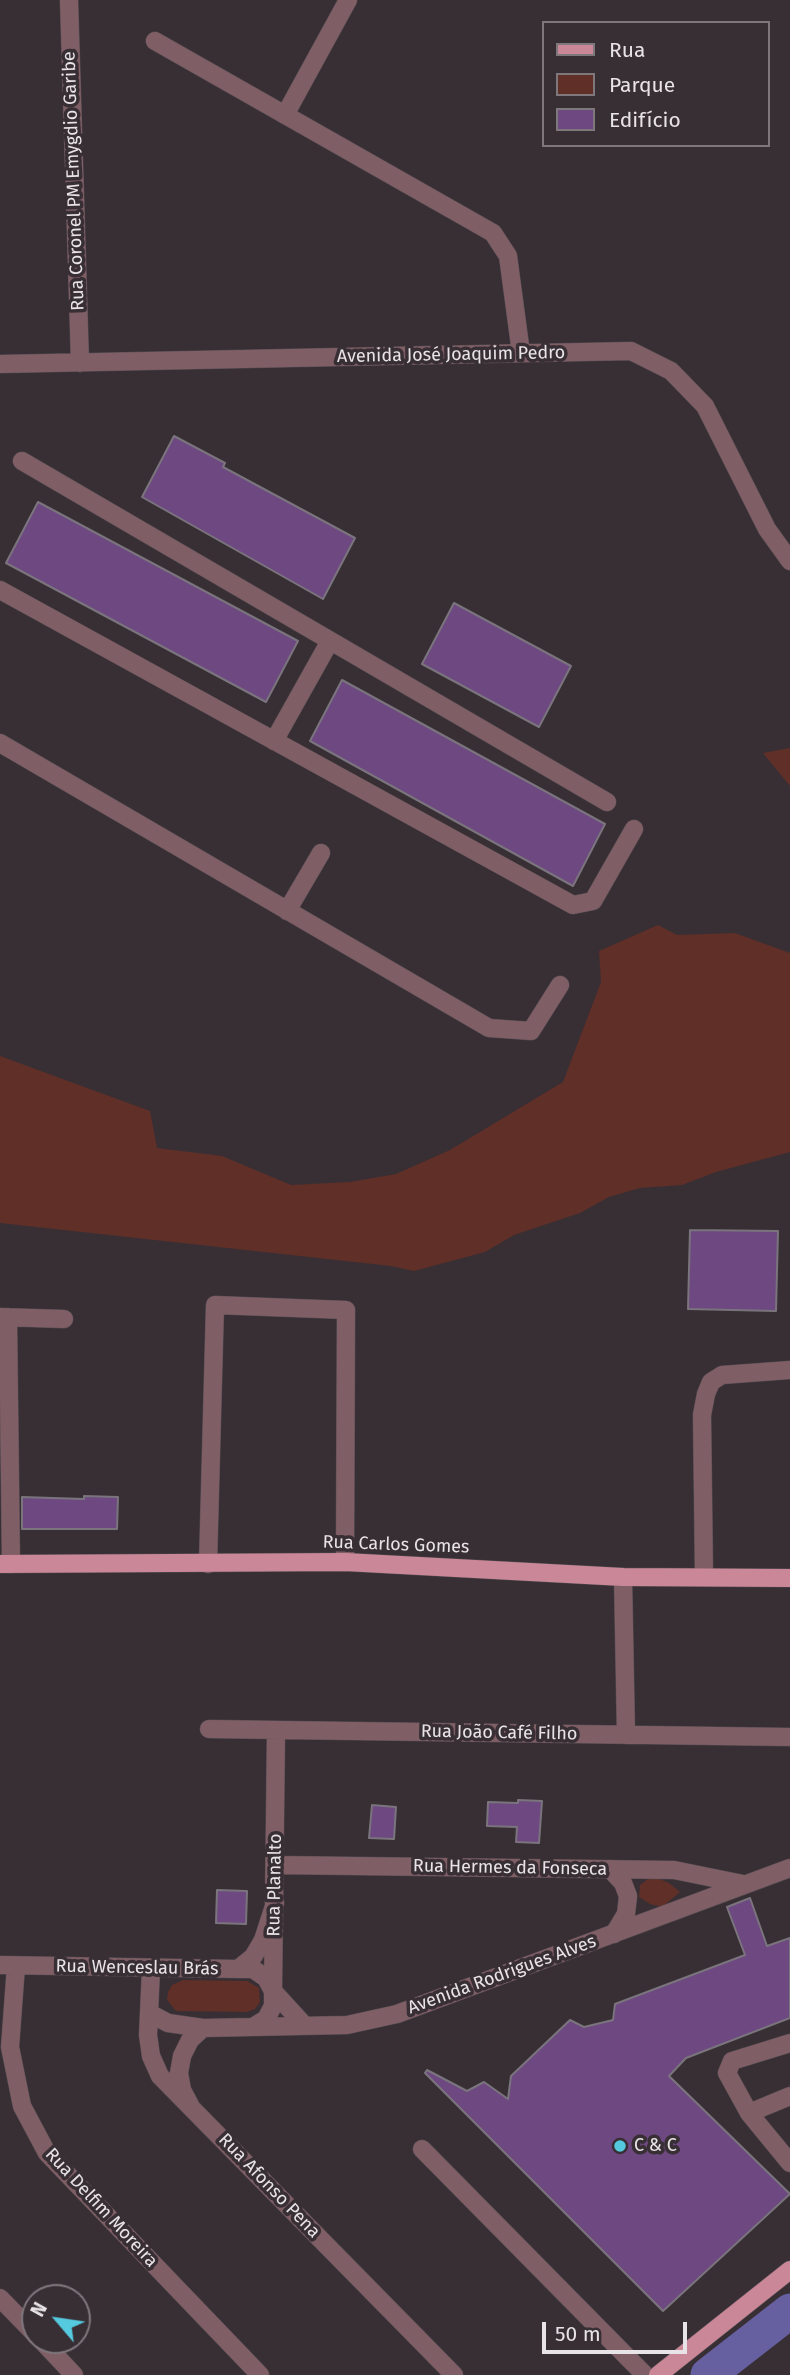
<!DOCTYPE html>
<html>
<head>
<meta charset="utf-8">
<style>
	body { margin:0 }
	#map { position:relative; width:790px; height:2375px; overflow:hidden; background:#382f35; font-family:"Fira Sans",sans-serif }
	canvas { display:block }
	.legend { position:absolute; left:542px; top:21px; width:228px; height:126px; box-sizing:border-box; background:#382f35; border:2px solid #7e777c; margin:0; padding:9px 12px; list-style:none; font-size:21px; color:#e8e3e6 }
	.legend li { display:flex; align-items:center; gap:14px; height:35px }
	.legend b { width:35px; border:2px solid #7e777c }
	.north { position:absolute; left:21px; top:2284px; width:70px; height:70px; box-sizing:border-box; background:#382f35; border:2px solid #7e777c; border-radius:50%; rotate:299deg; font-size:19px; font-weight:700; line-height:28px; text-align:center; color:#e8e3e6 }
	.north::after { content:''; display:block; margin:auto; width:24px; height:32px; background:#55cadf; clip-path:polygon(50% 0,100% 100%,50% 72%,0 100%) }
	.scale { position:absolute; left:542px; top:2322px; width:145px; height:32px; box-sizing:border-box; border:4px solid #e8e3e6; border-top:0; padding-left:9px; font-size:21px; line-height:24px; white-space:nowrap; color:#e8e3e6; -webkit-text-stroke:5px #382f35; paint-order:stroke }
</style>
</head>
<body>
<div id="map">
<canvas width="790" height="2375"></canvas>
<ul class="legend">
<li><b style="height:9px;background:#ca8797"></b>Rua</li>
<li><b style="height:19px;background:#5f2f28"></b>Parque</li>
<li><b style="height:19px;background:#6d4881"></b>Edifício</li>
</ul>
<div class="north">N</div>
<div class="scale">50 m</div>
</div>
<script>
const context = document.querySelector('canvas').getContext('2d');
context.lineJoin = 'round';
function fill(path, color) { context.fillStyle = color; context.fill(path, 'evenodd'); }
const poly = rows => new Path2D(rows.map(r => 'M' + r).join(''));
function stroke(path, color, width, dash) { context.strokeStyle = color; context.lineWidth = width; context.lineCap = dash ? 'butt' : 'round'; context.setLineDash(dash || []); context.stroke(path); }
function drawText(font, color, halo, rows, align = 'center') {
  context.font = font + ' "Fira Sans",sans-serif'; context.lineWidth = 7; context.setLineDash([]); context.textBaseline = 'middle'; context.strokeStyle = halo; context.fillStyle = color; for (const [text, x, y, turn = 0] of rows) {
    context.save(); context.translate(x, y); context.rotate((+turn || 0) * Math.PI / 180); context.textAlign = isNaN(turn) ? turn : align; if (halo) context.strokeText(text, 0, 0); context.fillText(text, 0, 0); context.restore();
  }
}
const green = poly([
	[790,748,790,786,763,753],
	[658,925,677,935,735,933,790,953,790,1152,716,1172,682,1185,640,1188,609,1197,580,1213,514,1235,485,1252,414,1271,391,1266,0,1223,0,1056,150,1111,157,1148,222,1156,291,1185,350,1182,396,1174,450,1150,563,1082,601,982,599,951],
	[652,1876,669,1883,680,1892,662,1907,650,1904,639,1897,640,1885],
	[183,1980,247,1981,259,1988,260,2002,255,2009,247,2012,176,2011,167,2000,168,1992,172,1985]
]);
const river = poly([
	[708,2375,790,2311]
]);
const building = poly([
	[174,436,225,463,223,467,355,538,323,599,142,497,174,436],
	[38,502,298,641,266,702,6,563,38,502],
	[454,603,571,666,539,727,422,664,454,603],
	[342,680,605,824,573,886,310,741,342,680],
	[690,1230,778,1231,776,1311,688,1309,690,1230],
	[84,1496,118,1497,117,1529,22,1529,22,1497,84,1499,84,1496],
	[518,1800,542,1801,539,1843,516,1842,517,1827,487,1826,488,1802,518,1803,518,1800],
	[372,1805,396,1807,394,1839,369,1838,372,1805],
	[217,1890,247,1891,246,1924,216,1923,217,1890],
	[750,1898,767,1946,790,1938,790,2018,686,2058,669,2076,790,2194,663,2311,425,2073,427,2070,467,2091,484,2082,508,2099,511,2076,570,2020,584,2027,613,2020,615,2004,745,1955,727,1907,750,1898]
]);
const minor = poly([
	[69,0,80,363],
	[155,41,493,233,508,256,521,353],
	[285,115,348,0],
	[0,364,631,351,671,371,705,406,767,529,790,561],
	[22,461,607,802],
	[0,590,573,905,593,901,634,829],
	[274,741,330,641],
	[0,743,489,1028,531,1031,560,985],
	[287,911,321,853],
	[0,1317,64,1319],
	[8,1317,11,1564],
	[208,1564,215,1305,346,1310,345,1562],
	[623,1577,626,1735],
	[704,1577,702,1415,706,1394,711,1382,722,1375,790,1370],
	[209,1729,790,1737],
	[276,1731,273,1991,305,2026],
	[275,1865,674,1870,743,1884],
	[610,1869,623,1883,628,1896,626,1914,614,1934],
	[0,1965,238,1969,253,1957,263,1940,275,1903],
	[16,1966,10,2047,22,2106,47,2153,260,2375],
	[151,1969,148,2035,151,2056,160,2076,454,2375],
	[238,1969,253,1969,266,1978,273,1991,273,2006,266,2019,253,2027],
	[151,2014,168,2023,203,2028,347,2025,397,2014,790,1868],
	[790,2043,732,2061,727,2073,749,2113,790,2163],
	[190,2105,182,2090,179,2073,182,2056,190,2040,203,2028],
	[749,2113,790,2096],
	[422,2149,645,2375],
	[0,2298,35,2334],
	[41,2340,74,2375]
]);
const major = poly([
	[0,1564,345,1562,623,1577,790,1578],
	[658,2375,790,2270]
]);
const markers = [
	[620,2146,7,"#55cadf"]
];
const streetNames = [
	["Rua Coronel PM Emygdio Garibe",74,181,-92],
	["Avenida José Joaquim Pedro",451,355,-1],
	["Rua Carlos Gomes",396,1545,2],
	["Rua João Café Filho",499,1733,1],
	["Rua Hermes da Fonseca",510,1868,1],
	["Rua Planalto",275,1885,-89],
	["Rua Wenceslau Brás",137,1968,1],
	["Avenida Rodrigues Alves",502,1975,-20],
	["Rua Afonso Pena",269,2186,46],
	["Rua Delfim Moreira",101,2208,47]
];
const poiNames = [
	["C & C",634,2146]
];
fill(green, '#5f2f28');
stroke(river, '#6760a0', 35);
fill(building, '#6d4881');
stroke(building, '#7a747d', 2);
stroke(minor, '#544c51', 19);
stroke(major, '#544c51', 19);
stroke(minor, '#7f5e65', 18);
stroke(major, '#ca8797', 18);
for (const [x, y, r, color] of markers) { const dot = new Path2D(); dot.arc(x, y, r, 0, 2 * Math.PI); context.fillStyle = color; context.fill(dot); stroke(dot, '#382f35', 2.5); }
drawText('18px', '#e8e3e6', '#382f35', streetNames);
drawText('18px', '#e8e3e6', '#382f35', poiNames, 'left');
</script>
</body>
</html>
